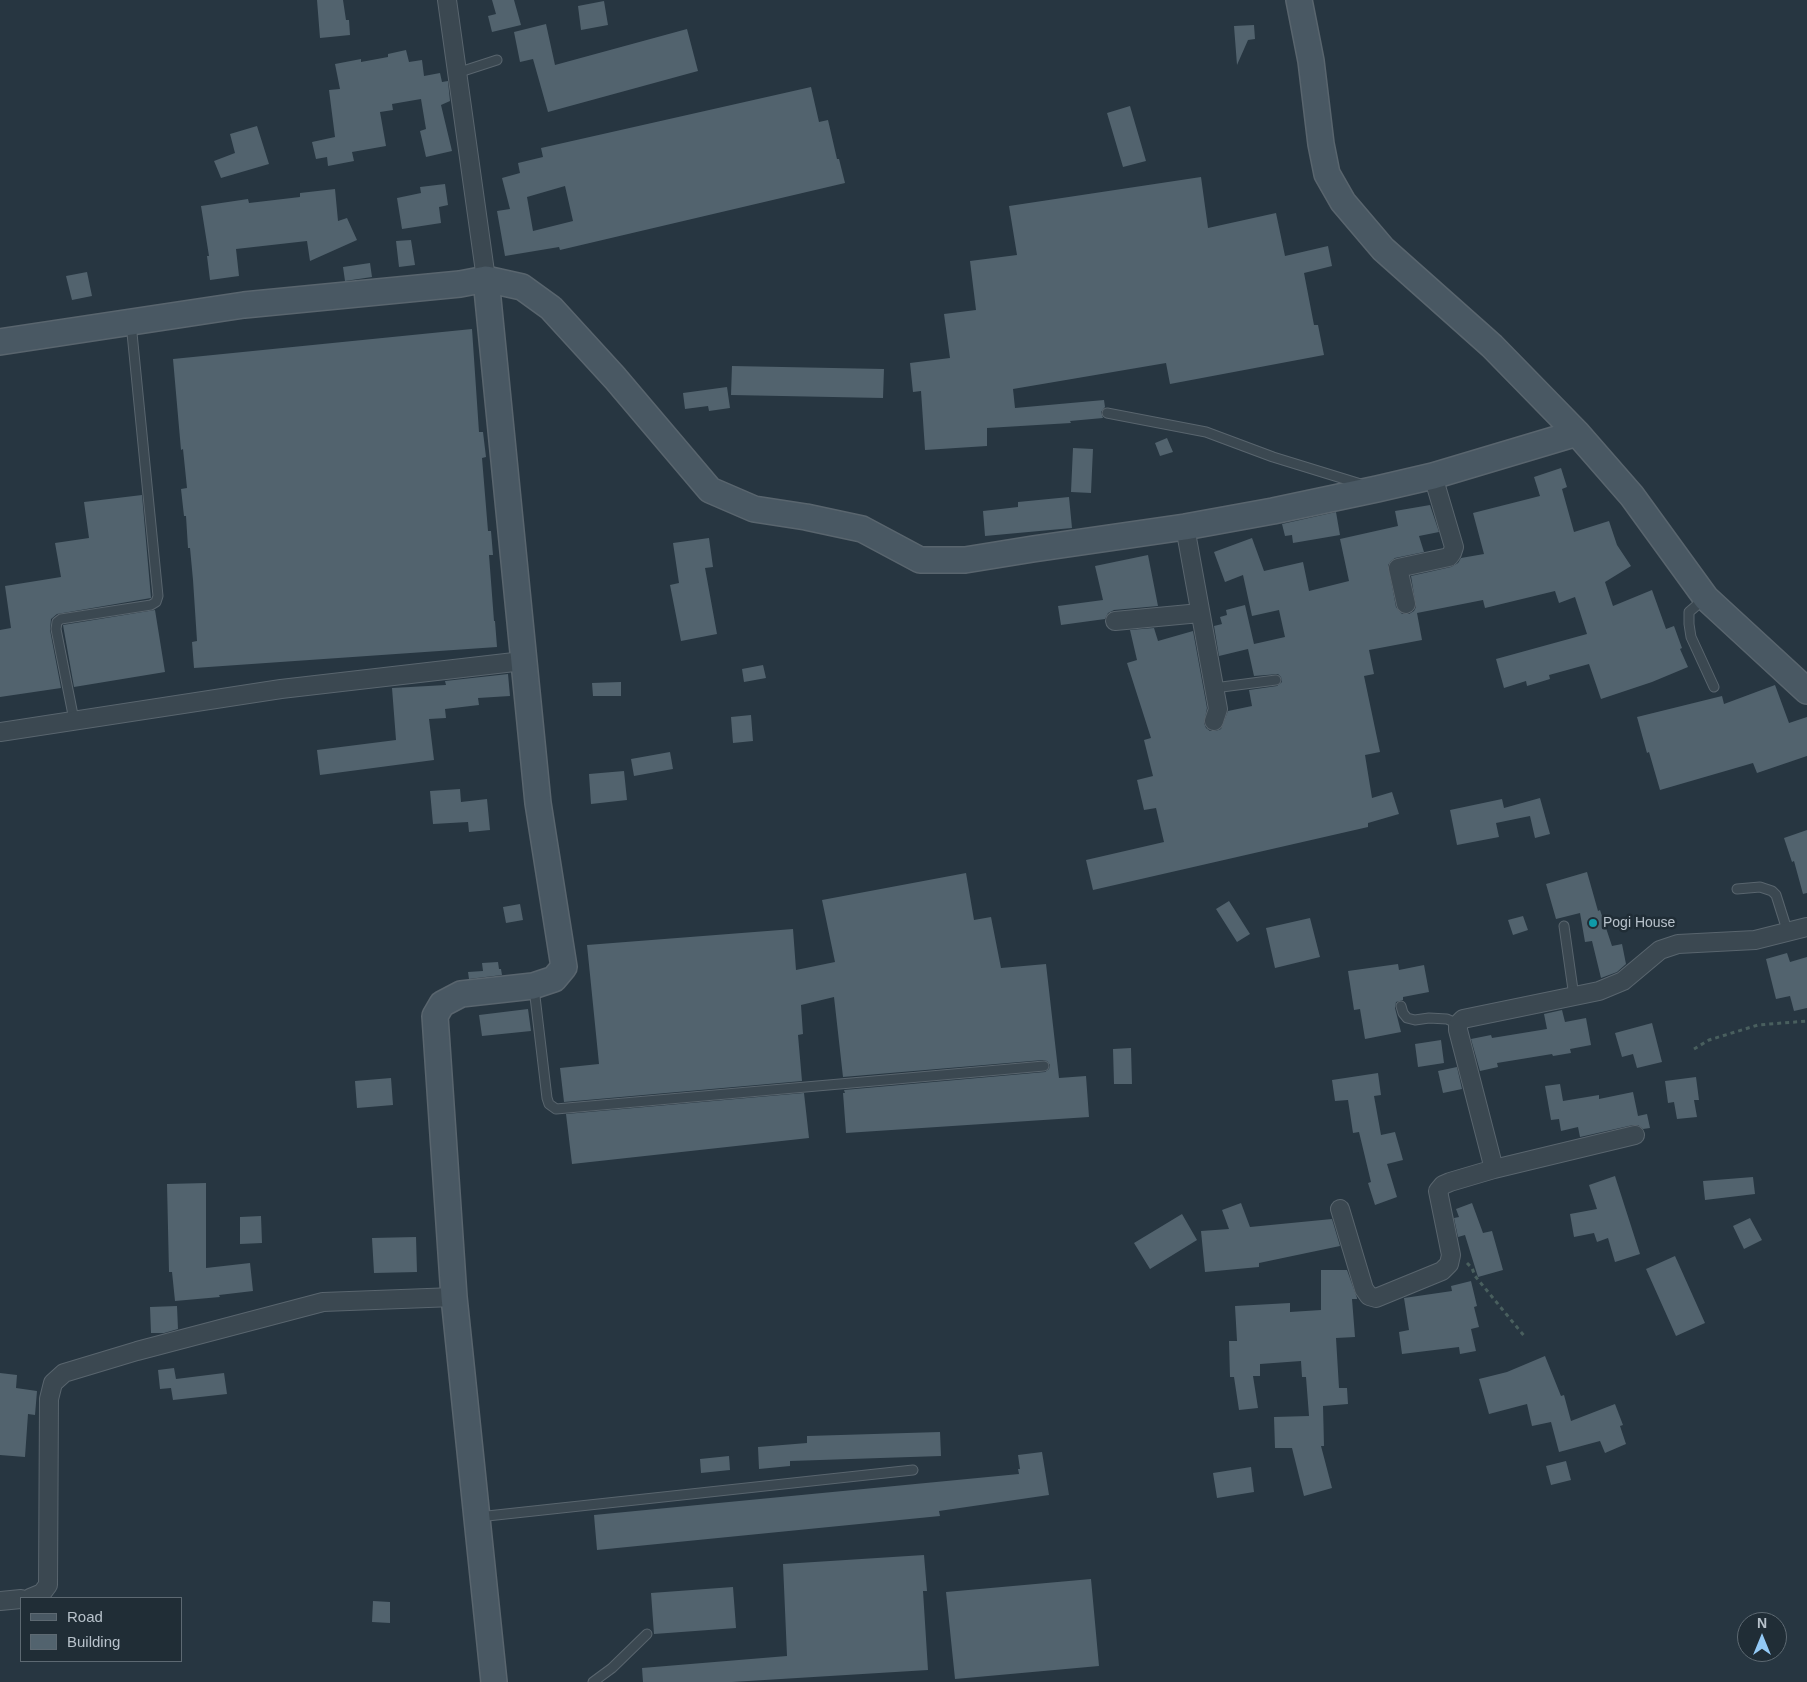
<!DOCTYPE html>
<html>
<head>
<meta charset="utf-8">
<style>
	body { margin:0 }
	#map { position:relative; width:1807px; height:1682px; overflow:hidden; background:#273641; font-family:Arial,sans-serif }
	canvas { display:block }
	.legend { position:absolute; left:20px; top:1597px; width:162px; height:65px; box-sizing:border-box; background:#202d36; border:1px solid #5d6972; margin:0; padding:6px 9px; list-style:none; font-size:15px; color:#b8c2cb }
	.legend li { display:flex; align-items:center; gap:10px; height:25px }
	.legend b { width:25px; border:1px solid #5d6972 }
	.north { position:absolute; left:1737px; top:1612px; width:50px; height:50px; box-sizing:border-box; background:#202d36; border:1px solid #5d6972; border-radius:50%; rotate:0deg; font-size:14px; font-weight:700; line-height:20px; text-align:center; color:#b8c2cb }
	.north::after { content:''; display:block; margin:auto; width:18px; height:22px; background:#93c9f5; clip-path:polygon(50% 0,100% 100%,50% 72%,0 100%) }
</style>
</head>
<body>
<div id="map">
<canvas width="1807" height="1682"></canvas>
<ul class="legend">
<li><b style="height:6px;background:#495863"></b>Road</li>
<li><b style="height:14px;background:#52636e"></b>Building</li>
</ul>
<div class="north">N</div>
</div>
<script>
const context = document.querySelector('canvas').getContext('2d');
context.lineJoin = 'round';
function fill(path, color) { context.fillStyle = color; context.fill(path, 'evenodd'); }
const poly = rows => new Path2D(rows.map(r => 'M' + r).join(''));
function stroke(path, color, width, dash) { context.strokeStyle = color; context.lineWidth = width; context.lineCap = dash ? 'butt' : 'round'; context.setLineDash(dash || []); context.stroke(path); }
function drawText(font, color, halo, rows, align = 'center') {
  context.font = font + ' Arial,sans-serif'; context.lineWidth = 5; context.setLineDash([]); context.textBaseline = 'middle'; context.strokeStyle = halo; context.fillStyle = color; for (const [text, x, y, turn = 0] of rows) {
    context.save(); context.translate(x, y); context.rotate((+turn || 0) * Math.PI / 180); context.textAlign = isNaN(turn) ? turn : align; if (halo) context.strokeText(text, 0, 0); context.fillText(text, 0, 0); context.restore();
  }
}
const building = poly([
	[317,0,343,0,346,20,349,20,350,35,320,38],
	[492,0,514,0,521,25,492,32,488,16,496,14],
	[604,1,608,25,581,30,578,6],
	[546,24,555,65,687,29,698,71,548,112,533,59,520,62,514,32],
	[1254,25,1255,39,1248,40,1237,65,1234,26],
	[406,50,409,62,422,60,424,76,440,73,442,82,448,81,450,101,441,105,452,151,426,157,420,131,426,129,421,99,392,104,393,110,380,112,386,146,352,152,354,161,328,166,327,157,316,159,312,142,335,137,329,90,340,89,335,64,361,59,361,62,388,57,388,54],
	[811,87,819,122,828,120,837,159,839,159,845,183,560,250,559,247,505,256,497,211,510,209,502,178,520,173,518,163,543,157,541,148],
	[565,186,573,221,533,231,527,197],
	[1130,106,1146,161,1123,167,1107,113],
	[257,126,269,164,221,178,214,161,235,153,230,134],
	[1201,177,1208,228,1276,213,1285,256,1328,246,1332,266,1304,273,1314,325,1318,325,1324,355,1170,384,1166,363,1013,389,1015,408,1104,400,1105,407,1101,412,1103,418,1070,421,1071,423,987,428,987,446,925,450,921,391,913,392,910,363,950,358,944,314,976,310,970,261,1017,255,1009,206],
	[445,184,448,205,439,207,441,223,402,229,397,198,421,193,420,187],
	[335,189,338,221,347,218,357,240,310,261,307,241,236,249,239,276,210,280,207,256,209,256,201,206,248,199,249,203,300,197,300,193],
	[411,240,415,265,399,267,396,241],
	[370,263,372,277,345,281,343,267],
	[87,272,92,296,72,300,66,276],
	[472,329,479,432,483,432,486,457,482,458,488,531,491,531,493,555,489,555,494,621,495,621,497,647,194,668,192,642,197,641,193,580,190,548,188,548,186,516,184,516,181,489,187,488,183,449,181,450,173,359],
	[732,366,884,369,883,398,731,395],
	[727,387,730,408,709,411,708,406,685,409,683,393],
	[1167,438,1173,452,1160,456,1155,443],
	[1073,448,1093,449,1091,493,1071,492],
	[1561,468,1567,487,1562,489,1574,532,1609,521,1617,545,1631,566,1605,582,1613,606,1652,590,1666,629,1674,626,1682,648,1680,649,1688,667,1652,682,1601,699,1589,664,1549,675,1550,679,1527,686,1526,681,1504,688,1496,659,1587,634,1575,597,1559,603,1555,591,1485,608,1483,600,1417,613,1422,640,1369,650,1374,674,1364,676,1380,752,1365,755,1372,798,1392,792,1399,814,1368,823,1368,827,1093,890,1086,860,1164,842,1156,808,1144,810,1137,780,1153,776,1144,740,1151,738,1127,663,1137,660,1130,630,1154,628,1158,641,1193,631,1207,708,1204,723,1206,728,1210,731,1216,731,1221,729,1228,711,1252,706,1249,690,1277,686,1282,682,1281,677,1278,674,1254,676,1248,649,1219,656,1214,626,1222,624,1220,617,1227,615,1226,610,1245,605,1254,644,1285,637,1279,610,1252,616,1243,575,1225,582,1214,552,1252,538,1264,571,1303,562,1309,591,1349,581,1340,539,1398,526,1395,511,1430,505,1439,532,1419,536,1424,552,1395,558,1391,561,1388,565,1396,607,1402,614,1409,614,1414,611,1416,607,1411,576,1451,567,1458,563,1461,558,1484,554,1473,513,1540,496,1534,477],
	[142,495,151,598,57,614,51,619,50,630,61,688,0,697,0,630,11,628,5,586,61,577,55,543,89,538,84,502],
	[1069,497,1072,528,985,536,983,511,1018,507,1018,502],
	[1336,512,1340,535,1293,543,1292,535,1285,536,1282,524],
	[709,538,713,567,705,568,717,634,681,641,670,585,679,583,673,543],
	[1148,555,1158,606,1114,610,1108,613,1105,619,1061,625,1058,606,1103,600,1095,566],
	[155,610,165,672,74,687,63,625],
	[763,665,766,678,744,682,742,669],
	[508,674,510,696,478,698,479,705,445,709,446,718,429,719,434,760,320,775,317,750,396,740,392,688,446,685,445,681],
	[621,682,621,696,593,696,592,683],
	[1775,685,1789,723,1807,717,1807,756,1757,773,1753,763,1660,790,1649,752,1647,753,1637,717,1722,696,1724,704],
	[751,715,753,741,733,743,731,717],
	[670,752,673,769,634,776,631,759],
	[624,771,627,800,591,804,589,774],
	[460,789,461,802,487,799,490,830,469,832,468,822,433,824,430,791],
	[1540,798,1550,834,1535,838,1530,816,1496,823,1499,837,1457,845,1450,810,1502,799,1504,808],
	[1807,830,1807,893,1803,894,1794,861,1792,862,1784,838],
	[1587,872,1598,911,1600,910,1612,946,1622,944,1626,964,1617,972,1601,978,1592,941,1585,942,1580,913,1556,919,1546,884],
	[966,873,974,920,991,917,1001,968,1046,964,1059,1078,1086,1076,1089,1117,846,1133,843,1093,845,1093,844,1090,1045,1072,1049,1069,1050,1065,1047,1061,1043,1060,843,1077,834,997,801,1005,803,1034,798,1035,802,1081,564,1102,560,1068,599,1064,587,945,793,929,796,970,835,962,822,900],
	[1229,901,1250,934,1237,942,1216,909],
	[520,904,523,920,506,923,503,907],
	[1523,916,1528,930,1513,935,1508,920],
	[1310,918,1320,957,1275,968,1266,928],
	[1787,953,1790,962,1807,957,1807,1008,1794,1011,1790,996,1776,999,1766,959],
	[498,962,499,969,501,969,502,975,469,979,468,972,483,971,482,963],
	[1398,964,1399,970,1424,965,1429,992,1403,997,1403,1000,1396,1002,1395,1008,1401,1032,1365,1039,1360,1009,1354,1010,1348,971],
	[528,1009,531,1031,482,1036,479,1015],
	[1562,1010,1565,1022,1586,1018,1591,1045,1570,1049,1571,1053,1553,1056,1552,1054,1497,1063,1498,1067,1480,1071,1471,1039,1491,1035,1492,1038,1547,1029,1544,1014],
	[1652,1023,1662,1062,1637,1068,1633,1054,1622,1057,1615,1033],
	[1441,1040,1444,1063,1418,1067,1415,1044],
	[1131,1048,1132,1084,1114,1084,1113,1049],
	[1457,1067,1462,1089,1443,1093,1438,1071],
	[1378,1073,1381,1095,1374,1096,1381,1135,1395,1132,1403,1160,1387,1164,1397,1197,1375,1205,1368,1183,1371,1182,1359,1132,1353,1133,1348,1100,1335,1101,1332,1080],
	[1696,1077,1699,1100,1694,1100,1697,1117,1677,1119,1674,1102,1668,1103,1665,1081],
	[391,1078,393,1105,357,1108,355,1081],
	[1560,1084,1563,1101,1599,1095,1599,1099,1633,1092,1638,1116,1647,1114,1650,1128,1643,1129,1638,1125,1633,1125,1580,1137,1578,1127,1561,1131,1559,1119,1551,1120,1545,1086],
	[804,1093,809,1138,572,1164,566,1114],
	[1615,1176,1640,1254,1615,1262,1608,1238,1597,1242,1594,1233,1574,1237,1570,1214,1597,1209,1589,1185],
	[1753,1177,1755,1194,1705,1200,1703,1181],
	[206,1183,206,1268,250,1263,253,1291,219,1295,220,1297,175,1301,172,1272,169,1272,167,1184],
	[1241,1203,1250,1227,1332,1219,1340,1246,1259,1263,1259,1267,1205,1272,1201,1231,1229,1229,1222,1210],
	[1472,1203,1483,1233,1492,1231,1503,1270,1478,1277,1465,1235,1458,1237,1454,1218,1459,1217,1456,1209],
	[1182,1214,1197,1240,1150,1269,1134,1243],
	[261,1216,262,1243,240,1244,240,1217],
	[1750,1218,1762,1240,1744,1249,1733,1226],
	[416,1237,417,1272,374,1273,372,1238],
	[1675,1256,1705,1323,1676,1336,1646,1269],
	[1321,1270,1347,1270,1357,1298,1357,1299,1352,1299,1355,1337,1336,1338,1339,1388,1347,1388,1348,1404,1323,1406,1324,1446,1321,1446,1332,1488,1304,1496,1292,1448,1275,1448,1274,1417,1309,1416,1306,1377,1302,1377,1301,1361,1260,1364,1260,1376,1253,1376,1258,1408,1239,1410,1234,1377,1230,1377,1229,1341,1237,1341,1235,1306,1290,1303,1290,1312,1321,1310],
	[1471,1281,1477,1306,1474,1307,1479,1327,1471,1329,1476,1351,1460,1354,1459,1347,1402,1354,1399,1332,1409,1330,1404,1298,1452,1291,1451,1286],
	[177,1306,178,1329,164,1333,151,1333,150,1307],
	[1545,1356,1561,1396,1564,1395,1571,1421,1615,1404,1623,1425,1620,1426,1626,1444,1605,1453,1600,1441,1559,1452,1551,1422,1532,1426,1527,1404,1489,1414,1479,1379,1507,1372],
	[174,1368,176,1379,224,1373,227,1394,173,1400,171,1388,160,1389,158,1370],
	[0,1373,17,1375,16,1388,37,1391,35,1415,28,1414,25,1457,0,1455],
	[940,1432,941,1456,790,1461,790,1466,759,1469,758,1447,807,1443,807,1436],
	[1042,1452,1049,1495,939,1511,940,1516,597,1550,594,1515,1019,1474,1018,1469,1020,1469,1018,1455],
	[729,1456,730,1470,701,1473,700,1459],
	[1566,1461,1571,1480,1551,1485,1546,1466],
	[1251,1467,1254,1492,1217,1498,1213,1473],
	[924,1555,927,1591,923,1591,928,1670,732,1682,643,1682,642,1668,787,1656,783,1564],
	[1091,1579,1099,1666,955,1679,946,1592],
	[733,1587,736,1628,654,1634,651,1593],
	[373,1601,390,1602,390,1623,372,1622]
]);
const path = poly([
	[1694,1049,1709,1040,1758,1025,1807,1021],
	[1467,1263,1472,1268,1475,1276,1525,1337]
]);
const lane = poly([
	[457,73,497,60],
	[1107,413,1206,432,1273,457,1364,485],
	[1704,599,1689,612,1689,624,1691,637,1714,687],
	[1214,688,1276,680],
	[74,720,56,629,57,622,61,619,151,605,156,602,158,596,131,323],
	[1737,889,1760,887,1772,891,1776,895,1788,933],
	[1564,926,1574,997],
	[534,988,547,1098,549,1104,556,1109,1044,1066],
	[1401,1006,1403,1013,1407,1018,1415,1020,1429,1018,1447,1019,1458,1024],
	[478,1517,913,1470],
	[593,1682,612,1668,647,1634]
]);
const street = poly([
	[447,0,486,279],
	[1185,527,1218,709,1214,721],
	[1406,604,1398,568,1449,557,1452,553,1454,547,1433,476],
	[1115,621,1200,613],
	[0,732,281,689,523,661],
	[1494,1169,1635,1135],
	[1340,1209,1364,1289,1369,1296,1376,1298,1442,1271,1449,1264,1451,1255,1438,1191,1443,1185,1450,1182,1494,1169,1458,1030,1458,1024,1463,1019,1599,991,1623,981,1660,950,1678,944,1755,940,1807,927],
	[30,1598,42,1593,48,1585,49,1399,53,1383,64,1373,137,1351,323,1302,454,1297],
	[0,1601,21,1599]
]);
const secondary = poly([
	[1299,0,1311,61,1321,144,1327,174,1343,202,1383,249,1492,346,1577,433,1632,496,1706,598,1807,691],
	[486,279,538,803,564,967,554,979,533,986,461,994,442,1004,435,1016,454,1297,494,1682],
	[0,342,244,305,460,284,486,279,522,287,551,308,615,378,710,490,754,509,806,517,862,529,920,560,965,560,1033,549,1185,527,1273,511,1377,489,1433,476,1577,433]
]);
const markers = [
	[1593,923,5,"#0f9aa8"]
];
const poiNames = [
	["Pogi House",1603,923]
];
fill(building, '#52636e');
stroke(lane, '#59656e', 11);
stroke(street, '#59656e', 20);
stroke(secondary, '#59656e', 28);
stroke(path, '#495f5e', 3, [4, 4]);
stroke(lane, '#3b4851', 9);
stroke(street, '#3b4851', 18);
stroke(secondary, '#495863', 25);
for (const [x, y, r, color] of markers) { const dot = new Path2D(); dot.arc(x, y, r, 0, 2 * Math.PI); context.fillStyle = color; context.fill(dot); stroke(dot, '#202d36', 2); }
drawText('14px', '#b8c2cb', '#202d36', poiNames, 'left');
</script>
</body>
</html>
